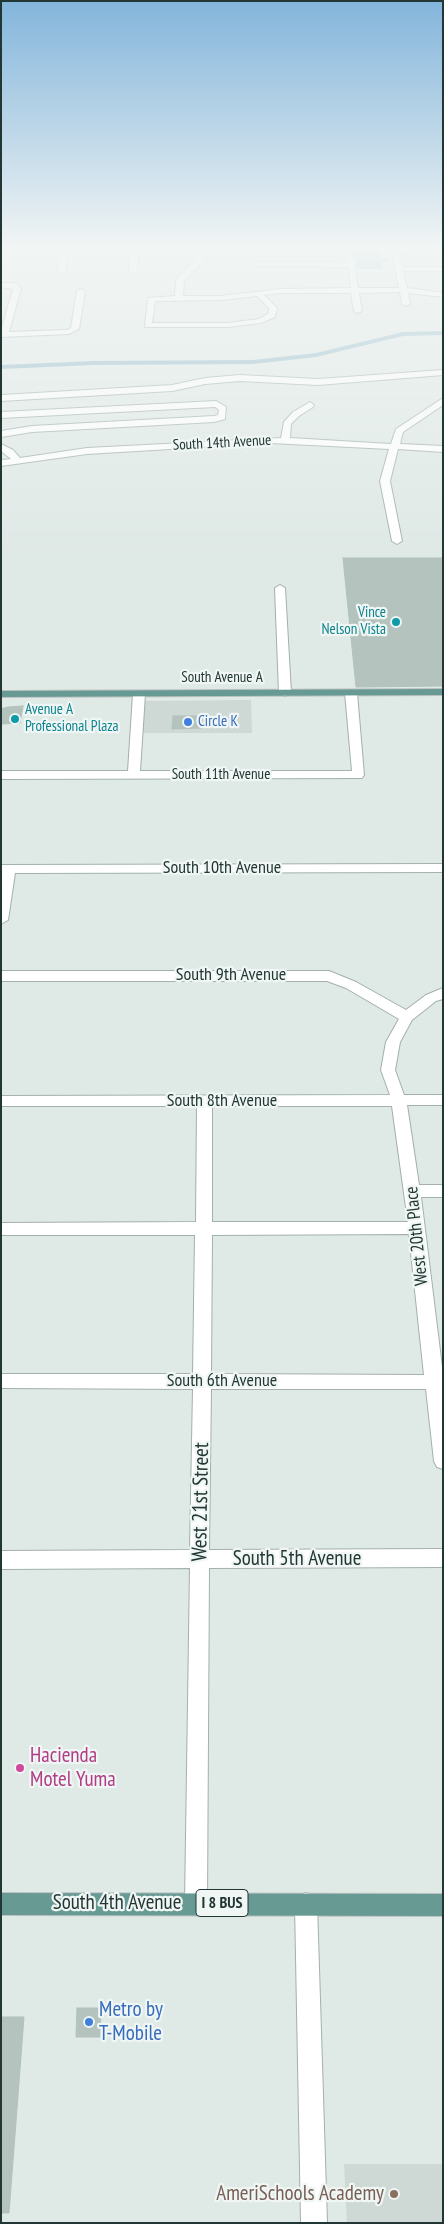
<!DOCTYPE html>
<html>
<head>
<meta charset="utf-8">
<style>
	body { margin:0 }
	#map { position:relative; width:444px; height:2224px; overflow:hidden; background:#dfe9e6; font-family:"PT Sans Narrow",sans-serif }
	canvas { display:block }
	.frame { position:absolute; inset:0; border:2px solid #223734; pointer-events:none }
</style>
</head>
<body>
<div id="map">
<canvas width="444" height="2224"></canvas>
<div class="frame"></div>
</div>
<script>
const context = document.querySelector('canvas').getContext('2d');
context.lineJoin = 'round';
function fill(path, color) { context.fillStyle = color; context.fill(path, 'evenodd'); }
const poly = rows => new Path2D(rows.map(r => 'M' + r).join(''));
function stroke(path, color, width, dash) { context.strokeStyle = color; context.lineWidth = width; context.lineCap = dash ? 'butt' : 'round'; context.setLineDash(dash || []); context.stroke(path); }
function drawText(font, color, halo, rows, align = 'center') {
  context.font = font + ' "PT Sans Narrow",sans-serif'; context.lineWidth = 4.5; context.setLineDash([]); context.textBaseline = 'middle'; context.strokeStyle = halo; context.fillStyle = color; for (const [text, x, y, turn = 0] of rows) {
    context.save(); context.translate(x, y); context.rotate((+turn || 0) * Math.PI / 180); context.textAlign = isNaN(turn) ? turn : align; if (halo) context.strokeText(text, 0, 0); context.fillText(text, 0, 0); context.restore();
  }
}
const built = poly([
	[251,700,252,733,136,733,139,701],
	[344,2164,443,2164,443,2223,347,2223]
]);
const water = poly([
	[355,252,379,252,383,269,358,269]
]);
const stream = poly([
	[381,260,387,260]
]);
const canal = poly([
	[443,331,443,335,403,336,316,357,253,364,93,365,1,369,1,365,93,361,253,360,316,353,403,332,443,331]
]);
const building = poly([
	[343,558,443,558,443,686,356,687,343,558],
	[23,706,20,723,1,724,1,709,8,707,23,706],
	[173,716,203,716,202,728,172,729,173,716],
	[77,2008,101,2008,100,2037,76,2037,77,2008],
	[1,2017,24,2017,9,2213,1,2213,1,2017]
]);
const minor = poly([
	[1,249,6,249,1,254,1,249],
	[61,249,69,249,65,272,61,274,57,272,61,249],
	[131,249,139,249,137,272,133,274,129,272,131,249],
	[200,249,208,249,207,257,184,281,183,296,221,296,280,289,351,288,348,267,256,266,252,264,256,262,347,263,345,252,349,250,353,252,358,288,399,288,391,249,399,249,402,267,443,267,443,271,403,271,407,288,443,293,443,297,408,293,410,304,406,306,402,304,400,292,359,293,362,311,358,313,354,311,351,293,280,293,264,295,277,308,275,317,261,323,228,327,145,327,148,298,175,296,176,280,199,256,200,249],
	[257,296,269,308,268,314,259,319,228,323,152,323,155,301,221,300,257,296],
	[1,283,15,283,21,288,9,332,67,330,71,328,77,291,81,289,85,291,79,329,69,334,1,337,1,331,13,289,1,287,1,283],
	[443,370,443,375,318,385,240,381,205,384,172,391,1,401,1,395,172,385,205,378,240,375,318,379,443,370],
	[443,398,443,405,403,432,400,444,443,446,443,452,398,449,390,481,402,541,397,544,392,541,380,481,389,449,270,443,87,454,1,466,1,460,11,459,1,451,1,444,13,450,20,458,87,448,281,438,284,422,293,412,310,402,314,405,313,407,299,416,291,424,290,438,391,444,396,429,443,398],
	[216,401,226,407,225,419,214,422,32,432,1,437,1,431,32,426,214,416,218,415,219,410,215,407,1,418,1,412,216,401],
	[280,585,285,588,291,693,285,696,279,693,275,588,280,585],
	[351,690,357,693,364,775,362,778,1,779,1,771,128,771,133,694,139,691,145,694,140,771,352,771,345,693,351,690],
	[443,864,443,872,15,873,8,920,1,924,1,865,443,864],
	[1,971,329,971,356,982,406,1010,426,995,443,988,443,999,436,1001,412,1020,400,1042,395,1070,404,1095,443,1095,443,1105,407,1105,419,1185,443,1185,443,1197,421,1197,443,1375,443,1469,437,1467,434,1461,426,1389,211,1389,209,1550,443,1549,443,1567,209,1568,207,1903,204,1911,196,1914,188,1911,185,1903,190,1568,1,1569,1,1551,190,1550,193,1389,1,1388,1,1374,193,1374,195,1235,1,1235,1,1223,196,1222,197,1106,1,1106,1,1096,390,1095,381,1070,386,1042,399,1019,346,988,327,981,1,981,1,971],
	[212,1106,392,1106,408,1222,212,1222,212,1106],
	[409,1234,424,1375,211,1374,212,1235,409,1234],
	[306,1893,314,1896,317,1904,327,2223,301,2223,295,1904,298,1896,306,1893]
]);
const major = poly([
	[443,689,443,695,1,697,1,691,443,689],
	[1,1893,443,1894,443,1916,1,1915,1,1893]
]);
const markers = [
	[396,622,5,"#0f9aa8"],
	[15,719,5,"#0f9aa8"],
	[188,722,5,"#3f7fe0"],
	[20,1768,5,"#d1479c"],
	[89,2022,5,"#3f7fe0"],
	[394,2194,5,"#8d6e63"]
];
const farStreetnames = [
	["South 14th Avenue",222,443,-3],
	["South Avenue A",222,678],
	["South 11th Avenue",221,775]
];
const farCulturenames = [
	["Vince",386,613],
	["Nelson Vista",386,630],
	["Avenue A",25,710,"left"],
	["Professional Plaza",25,727,"left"]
];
const farShopnames = [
	["Circle K",198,722]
];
const shields = [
	[222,1903,52]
];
const shieldNames = [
	["I 8 BUS",222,1903]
];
const streetNames = [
	["South 10th Avenue",222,868],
	["South 9th Avenue",231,975],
	["South 8th Avenue",222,1101],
	["West 20th Place",417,1236,-96],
	["South 6th Avenue",222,1381]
];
const nearStreetnames = [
	["West 21st Street",201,1502,-89],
	["South 5th Avenue",297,1559],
	["South 4th Avenue",117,1903]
];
const nearHotelnames = [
	["Hacienda",30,1756],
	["Motel Yuma",30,1780]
];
const nearShopnames = [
	["Metro by",99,2010],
	["T-Mobile",99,2034]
];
const nearEducationnames = [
	["AmeriSchools Academy",384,2194]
];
fill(built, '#ced8d5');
fill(water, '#8db6c8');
stroke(stream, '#8db6c8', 2);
fill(canal, '#8db6c8');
fill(building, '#b5c3bf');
stroke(building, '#b3c1be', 1);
stroke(minor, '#a3b0ad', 2);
stroke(major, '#bdc3c2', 2);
fill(minor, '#fff');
fill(major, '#689a94');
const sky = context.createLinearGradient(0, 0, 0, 560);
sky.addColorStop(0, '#83b5db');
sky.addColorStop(0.44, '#f1f5f4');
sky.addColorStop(1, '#f1f5f400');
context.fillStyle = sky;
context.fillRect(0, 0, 444, 560);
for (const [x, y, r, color] of markers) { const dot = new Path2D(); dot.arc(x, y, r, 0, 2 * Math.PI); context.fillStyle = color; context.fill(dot); stroke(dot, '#eff6f4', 2); }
drawText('15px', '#223734', '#eff6f4', farStreetnames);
drawText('15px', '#0d838f', '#eff6f4', farCulturenames, 'right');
drawText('15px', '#366cbe', '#eff6f4', farShopnames, 'left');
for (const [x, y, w] of shields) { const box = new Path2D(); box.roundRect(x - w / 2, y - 13.5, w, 27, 4); context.fillStyle = '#eff6f4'; context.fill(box); stroke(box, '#223734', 1); }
drawText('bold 16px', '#223734', null, shieldNames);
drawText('18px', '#223734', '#eff6f4', streetNames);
drawText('21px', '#223734', '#eff6f4', nearStreetnames);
drawText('21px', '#b23c85', '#eff6f4', nearHotelnames, 'left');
drawText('21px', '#366cbe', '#eff6f4', nearShopnames, 'left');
drawText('21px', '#785e54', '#eff6f4', nearEducationnames, 'right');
</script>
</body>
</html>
